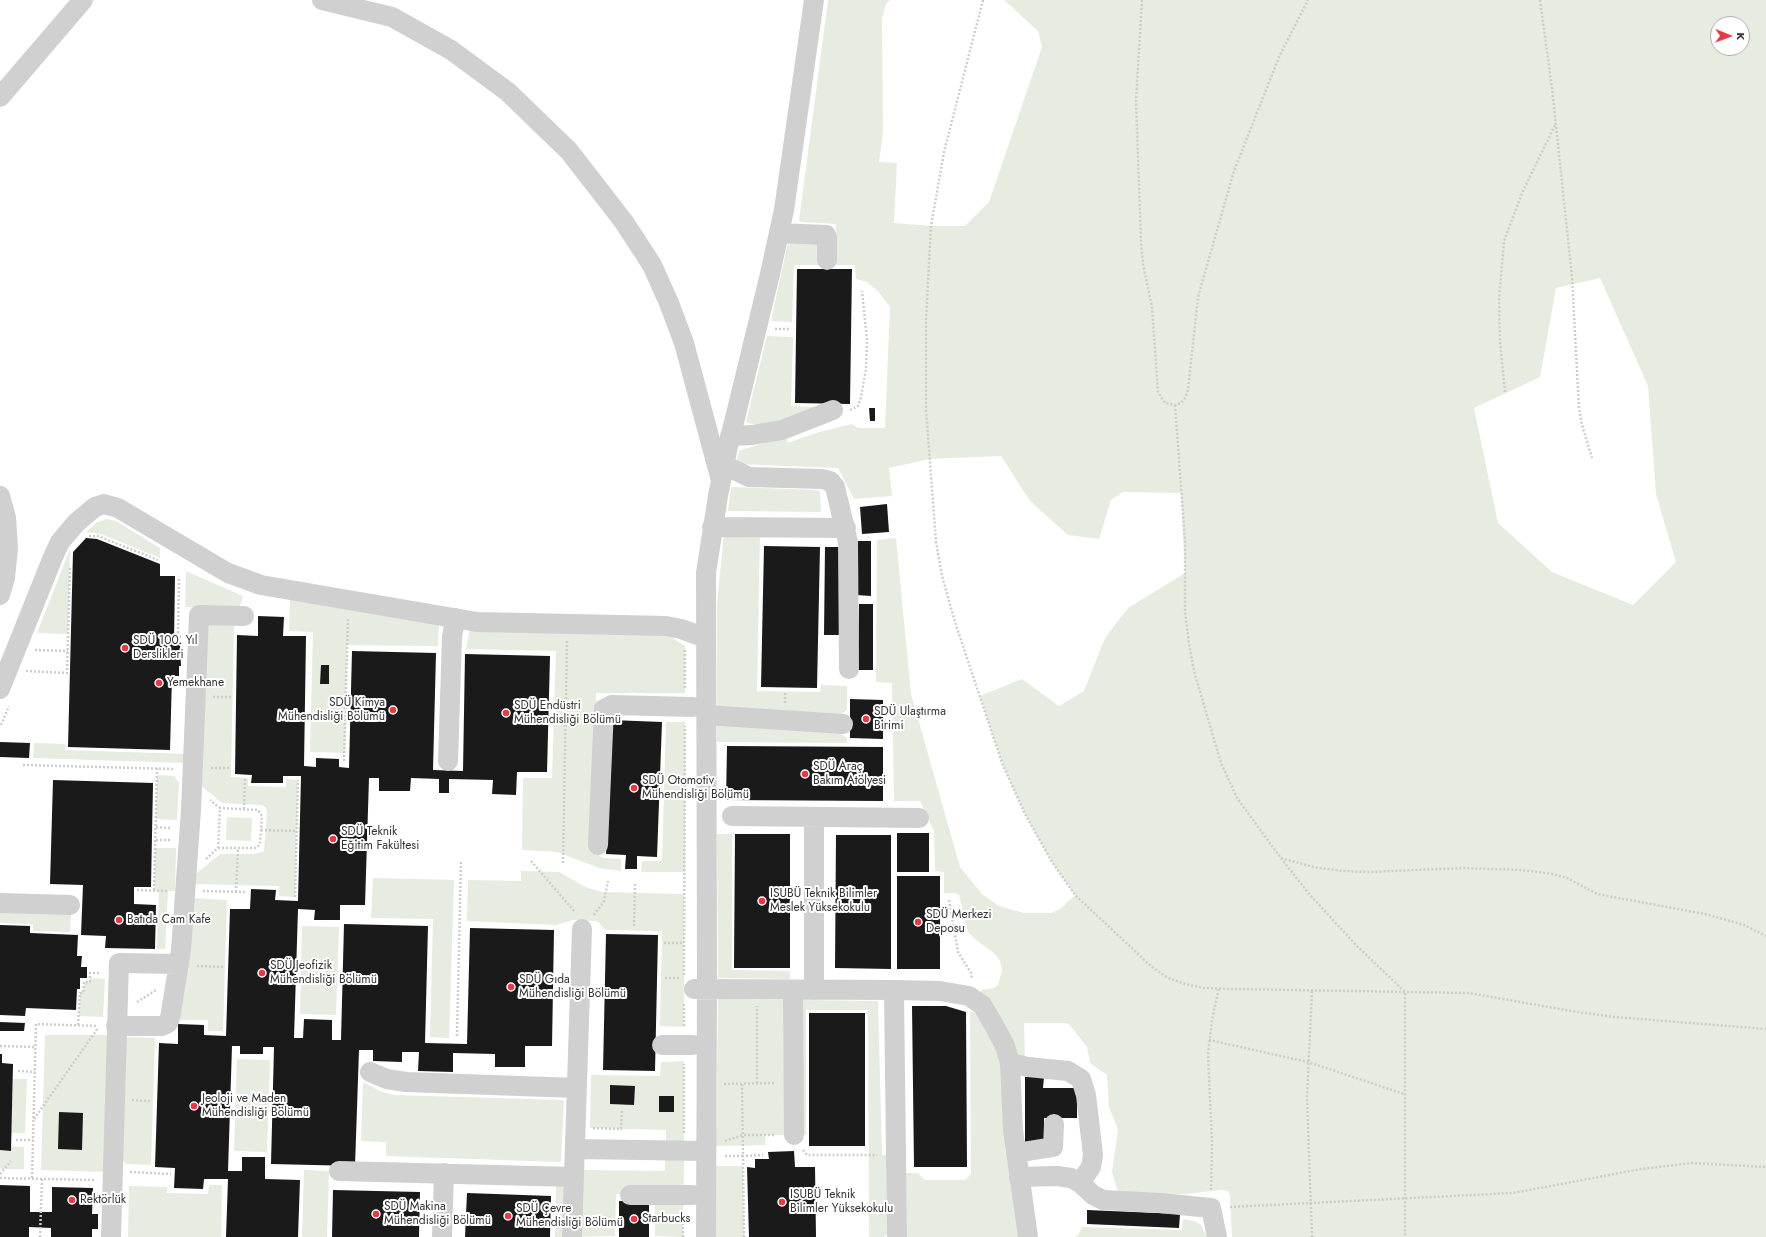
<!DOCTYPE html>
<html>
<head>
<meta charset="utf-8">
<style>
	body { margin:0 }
	#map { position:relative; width:1766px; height:1237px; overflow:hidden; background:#fff; font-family:Jost,sans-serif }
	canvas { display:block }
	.north { position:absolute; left:1710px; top:16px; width:40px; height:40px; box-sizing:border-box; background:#fff; border:1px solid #adadad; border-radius:50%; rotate:91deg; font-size:11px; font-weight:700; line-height:16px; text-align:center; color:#333 }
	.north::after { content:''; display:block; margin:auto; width:14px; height:18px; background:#e63946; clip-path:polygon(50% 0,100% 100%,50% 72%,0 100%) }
</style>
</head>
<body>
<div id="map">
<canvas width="1766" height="1237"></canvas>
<div class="north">K</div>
</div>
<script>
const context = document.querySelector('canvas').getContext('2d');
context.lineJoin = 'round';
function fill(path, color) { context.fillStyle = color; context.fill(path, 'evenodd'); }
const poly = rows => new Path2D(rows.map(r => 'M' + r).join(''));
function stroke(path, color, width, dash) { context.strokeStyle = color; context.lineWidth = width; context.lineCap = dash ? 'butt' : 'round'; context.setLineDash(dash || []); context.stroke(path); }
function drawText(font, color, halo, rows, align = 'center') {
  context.font = font + ' Jost,sans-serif'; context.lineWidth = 4; context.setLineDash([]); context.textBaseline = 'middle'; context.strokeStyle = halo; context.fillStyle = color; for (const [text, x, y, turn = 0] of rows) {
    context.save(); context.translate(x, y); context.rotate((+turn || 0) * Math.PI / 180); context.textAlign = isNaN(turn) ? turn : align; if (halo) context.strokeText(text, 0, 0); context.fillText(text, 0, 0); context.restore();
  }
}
const green = poly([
	[828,0,890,0,886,4,882,19,883,132,879,162,897,163,894,223,931,226,965,226,989,202,1042,47,1038,31,1004,0,1766,0,1766,1237,1232,1237,1230,1195,1227,1191,1222,1190,1185,1194,1146,1195,1121,1193,1117,1189,1112,1172,1118,1130,1109,1107,1107,1075,1090,1063,1087,1047,1069,1024,1066,1023,1024,1023,1025,1059,1018,1056,980,992,982,990,994,988,998,985,1002,970,1000,961,995,954,975,939,968,932,959,895,955,893,944,893,944,872,935,871,934,831,920,801,894,801,892,683,876,682,877,540,896,538,911,694,960,867,982,894,999,906,1024,913,1051,913,1060,909,1075,895,1052,862,1025,814,1002,763,980,696,1022,679,1059,706,1084,691,1105,638,1128,608,1185,573,1181,493,1123,492,1111,500,1099,539,1068,535,1030,501,1001,456,929,459,889,468,892,496,854,499,838,468,736,464,739,451,785,436,788,443,819,432,852,424,858,428,885,428,890,307,878,291,867,282,856,279,855,265,836,265,836,224,801,222,799,221],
	[1718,24,1742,24,1742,48,1718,48],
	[1600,278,1648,386,1656,494,1676,562,1633,605,1552,572,1498,523,1474,408,1540,377,1556,288],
	[789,238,822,239,821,265,794,265,792,322,771,321],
	[767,336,793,337,791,406,813,407,813,412,793,419,756,425,746,422],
	[731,487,818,490,820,492,821,512,728,511],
	[106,519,116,521,160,548,160,558,101,534,86,532,96,523],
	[724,533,760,533,757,691,820,692,821,685,847,686,847,710,838,716,717,708,717,604],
	[70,549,68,634,37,633],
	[186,571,243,596,239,609,185,607],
	[290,599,439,624,438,646,347,645,345,753,310,752,313,632,289,631],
	[205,622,234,623,231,777,248,778,248,786,286,787,286,779,298,780,295,897,279,896,279,886,192,884,192,877,220,854,255,854,264,851,267,813,266,808,262,805,222,803,198,783],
	[470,629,659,635,671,637,685,646,685,693,596,693,593,851,603,858,621,859,621,871,599,868,557,852,522,850,523,778,552,778,556,651,466,649],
	[666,722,685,722,685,872,641,872,642,861,662,861],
	[717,723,836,731,847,738,847,743,717,742],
	[34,743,65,744,65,750,188,754,187,763,33,758],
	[157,775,174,776,179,783,177,820,156,819],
	[227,817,252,818,251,841,226,840],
	[717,834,732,834,732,970,790,971,790,979,718,978],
	[155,848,176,848,175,891,168,891,165,949,157,949,159,891,154,890],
	[521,871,559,872,585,887,602,892,684,894,684,1027,660,1026,662,931,605,930,598,922,595,921,573,920,556,925,467,921,468,880,521,881],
	[373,878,454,880,449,1038,430,1037,433,919,371,918],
	[191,898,227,900,223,1031,208,1031,208,1020,179,1020],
	[0,912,71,913,70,932,33,931,33,924,0,923],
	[302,926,339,927,336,1015,300,1014],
	[90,978,105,979,103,1017,79,1016,80,993,83,992,84,982,90,982],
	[718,999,788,1000,788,1135,765,1135,765,1145,716,1146],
	[799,1000,878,1001,882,1155,886,1155,887,1234,884,1237,869,1237,868,1010,806,1010,806,1135,799,1135],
	[970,1011,975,1013,1001,1053,1005,1148,1021,1237,907,1237,906,1173,918,1173,924,1180,965,1180,971,1174],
	[45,1035,111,1035,107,1172,41,1170],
	[128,1037,155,1038,151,1165,126,1164,121,1158,123,1040],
	[237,1059,270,1060,267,1152,234,1151],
	[684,1061,684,1143,666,1143,666,1130,590,1128,591,1075,660,1076,661,1062],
	[13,1079,27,1079,25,1133,11,1133],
	[363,1082,380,1091,394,1095,564,1100,561,1162,386,1156,386,1142,361,1141],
	[11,1147,24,1147,24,1169,0,1169,0,1150,10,1151],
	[665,1160,684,1160,683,1237,655,1236,655,1195,616,1194,615,1236,555,1237,556,1184,583,1170,665,1171],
	[716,1166,743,1166,744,1237,716,1237],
	[304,1170,329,1171,327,1237,302,1237],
	[209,1185,222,1185,221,1237,128,1237,129,1186,167,1187,167,1193,208,1194],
	[1183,1219,1194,1221,1201,1225,1207,1237,1075,1237,1078,1235,1082,1227,1182,1230]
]);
const building = poly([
	[797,269,852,269,850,404,795,403],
	[869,408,875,408,875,421,870,421],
	[887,504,889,532,862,534,860,507],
	[86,538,97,539,160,564,160,576,175,576,174,643,180,643,181,666,179,666,179,676,172,676,170,750,68,747,73,552],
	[856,541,871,541,871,596,856,595],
	[764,546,820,547,817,688,761,687],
	[825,547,842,547,840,635,824,635],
	[859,604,873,604,873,670,858,670],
	[258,616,284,617,283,636,306,636,304,766,316,767,316,758,339,759,339,767,349,768,352,651,436,653,433,770,463,771,465,654,550,656,547,772,517,772,516,795,492,794,493,780,449,779,449,793,439,793,439,779,411,778,410,791,379,791,379,778,369,778,365,905,340,905,340,920,314,920,315,910,298,909,294,1038,303,1038,304,1019,332,1020,332,1040,341,1040,344,924,428,926,425,1043,467,1044,470,928,554,930,552,1046,525,1046,525,1067,495,1067,495,1054,453,1053,453,1072,418,1071,419,1052,402,1052,402,1062,373,1061,373,1050,359,1050,355,1166,271,1164,274,1047,263,1047,263,1054,240,1054,240,1046,232,1046,228,1171,242,1171,242,1157,265,1157,265,1179,300,1180,298,1237,226,1237,228,1179,204,1179,203,1189,174,1188,175,1168,155,1167,159,1043,178,1044,178,1024,204,1025,204,1035,226,1036,230,909,250,909,251,889,276,890,275,900,298,901,301,776,283,776,283,783,251,783,252,775,235,774,237,635,258,636],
	[321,665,329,665,329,684,320,684],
	[850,699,883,700,883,739,850,738],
	[611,720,662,722,657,857,637,856,637,869,625,869,626,855,606,854],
	[0,742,30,743,29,758,0,757],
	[727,746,883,747,883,801,726,800],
	[53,780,153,783,151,887,134,887,134,904,156,905,155,949,105,948,106,936,81,935,83,885,50,884],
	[897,833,929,833,929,872,897,872],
	[735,834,790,834,790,968,734,968],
	[836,835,891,835,891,969,835,968],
	[897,876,940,876,940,969,897,969],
	[0,925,30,926,30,933,78,935,77,956,82,956,81,967,87,967,87,978,80,978,80,989,77,989,76,1010,26,1008,25,1016,0,1015],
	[606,934,658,935,655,1071,603,1070],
	[912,1006,946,1006,966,1012,967,1167,914,1167],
	[809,1013,865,1013,865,1146,809,1146],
	[0,1022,25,1023,24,1031,0,1031],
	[0,1054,2,1054,2,1063,13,1064,11,1151,0,1150],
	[1025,1077,1044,1077,1043,1088,1077,1088,1077,1118,1044,1118,1044,1142,1025,1143],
	[610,1085,635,1086,634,1105,610,1104],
	[659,1096,674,1096,674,1112,659,1112],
	[59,1112,83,1113,82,1150,58,1149],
	[794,1151,795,1167,815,1167,816,1237,749,1237,747,1167,755,1168,755,1159,769,1159,768,1152],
	[0,1185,30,1186,30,1212,52,1212,52,1187,93,1188,92,1214,98,1214,98,1229,92,1229,92,1237,51,1237,51,1228,29,1227,29,1237,0,1237],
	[333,1190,420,1192,419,1237,332,1237],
	[467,1193,551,1196,550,1237,465,1237],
	[619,1201,649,1201,649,1237,619,1237],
	[1087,1210,1180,1214,1179,1228,1087,1224]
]);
const path = poly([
	[983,0,944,152,931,226,926,320,926,409,936,542,942,576,955,622,1002,763,1025,814,1052,862,1075,895,1152,967,1168,978,1185,984,1204,988,1232,989,1469,993,1571,1011,1615,1017,1766,1029],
	[1142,0,1136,100,1141,241,1143,264,1152,307,1158,392,1165,403,1175,405,1181,403,1185,398,1188,390,1198,297,1234,171,1279,57,1308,0],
	[1540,0,1552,88,1572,277,1579,408,1582,425,1592,458],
	[775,329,791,329],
	[1505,392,1500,342,1499,300,1504,241,1522,193,1556,123],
	[1175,405,1185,541,1185,610,1189,644,1194,671,1221,763,1237,798,1280,857,1310,895,1356,945,1405,992,1405,1237],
	[850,410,858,406,861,397,866,369,867,340,862,291],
	[89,536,98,536,158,560],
	[179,579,178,637,181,637],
	[35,650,68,651],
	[685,650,685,689],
	[26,671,67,673,70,568],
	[213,697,233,697],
	[785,703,785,692],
	[1,725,9,706],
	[344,761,348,617],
	[23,765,174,769],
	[211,768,231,768],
	[244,809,245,778],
	[156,827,171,828],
	[261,830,297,831],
	[156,840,171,840],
	[218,848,256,848,260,844,262,816,258,810,220,808],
	[1281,858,1313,867,1343,871,1367,872,1464,868,1521,870,1552,874,1567,878,1597,894,1705,914,1744,925,1766,936],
	[206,859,218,848,220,808,210,800],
	[531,861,575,912],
	[563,863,567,641],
	[137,890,168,891],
	[154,890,157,768],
	[203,891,246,892],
	[236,892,238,848],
	[295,897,298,780],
	[949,900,958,952,971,973,972,979],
	[594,915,604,901,608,881],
	[634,926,635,882],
	[664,943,684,943],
	[197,966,225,967],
	[684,975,685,726],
	[665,978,681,978],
	[137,1002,156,990],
	[684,1004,684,1027],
	[78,1025,80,993,83,993,84,982,90,982,90,973,101,973],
	[457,1036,461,860],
	[1209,1040,1308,1062,1404,1094],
	[0,1046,36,1047],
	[18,1071,35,1072],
	[757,1083,757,1006],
	[724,1084,775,1083],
	[132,1100,150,1101],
	[34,1119,98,1028],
	[593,1128,621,1129,622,1111],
	[684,1133,684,1064],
	[16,1140,33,1140],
	[725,1141,743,1135,776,1135],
	[803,1150,807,1155,877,1155],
	[725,1156,743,1156,742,1083],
	[130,1172,171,1174],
	[0,1174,11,1161],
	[0,1178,96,1180],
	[32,1178,36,1024,98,1026],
	[1211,1190,1212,1143,1208,1054,1212,1020,1219,988],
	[1230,1207,1513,1193,1641,1169,1692,1163,1766,1167],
	[40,1237,42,1179],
	[683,1237,683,1214],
	[744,1237,743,1156,763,1155],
	[1312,1237,1307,1097,1312,991]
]);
const minor = poly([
	[322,0,392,17,451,50,508,92,569,151,624,222,652,265,669,303,684,343,720,477],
	[0,97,83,0],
	[779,233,826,235,827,238,827,260],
	[730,436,752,435,782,430,833,410],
	[724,465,749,477,822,479,830,481,835,487,848,542,849,669],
	[0,496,6,518,8,548,5,578,0,595],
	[712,527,846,528],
	[0,689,53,557,60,542,76,523,95,507,104,504,118,508,228,573,261,585,477,622,666,626,681,629,706,638],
	[706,715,843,724],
	[448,761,452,637,455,618],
	[732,816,919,818],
	[598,845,604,709,612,705,693,707],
	[0,903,70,905],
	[694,989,894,990,897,1237],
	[793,990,794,1135],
	[814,990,814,817],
	[894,990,940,991,969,996,982,1005,995,1027,1005,1046,1010,1063,1013,1130,1028,1237],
	[116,1026,162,1026,168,1023,170,1018,181,950,191,810,199,615,244,616],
	[662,1045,693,1045],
	[1010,1063,1028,1067,1068,1071,1081,1079,1086,1095,1093,1155,1091,1167,1080,1183],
	[370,1072,387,1079,406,1082,577,1088],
	[575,1149,706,1151],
	[1016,1153,1053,1147,1054,1124],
	[339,1171,574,1177],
	[1019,1177,1057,1176,1071,1178,1080,1183,1093,1195,1103,1200,1160,1203,1211,1208,1217,1237],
	[630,1195,693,1195],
	[111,1237,119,963,179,964],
	[442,1237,444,1173],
	[572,1237,582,929],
	[706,1237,707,976,706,573,718,496,727,451,770,274,784,210,814,0]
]);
const markers = [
	[125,648,4,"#e63946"],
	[159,683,4,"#e63946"],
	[393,710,4,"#e63946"],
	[506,713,4,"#e63946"],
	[866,719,4,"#e63946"],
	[805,774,4,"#e63946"],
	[634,788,4,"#e63946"],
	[333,839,4,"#e63946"],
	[762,901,4,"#e63946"],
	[119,920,4,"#e63946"],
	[918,922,4,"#e63946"],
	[262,973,4,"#e63946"],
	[511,987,4,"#e63946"],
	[194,1106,4,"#e63946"],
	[72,1200,4,"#e63946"],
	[782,1202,4,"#e63946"],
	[376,1214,4,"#e63946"],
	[508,1216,4,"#e63946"],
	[634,1219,4,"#e63946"]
];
const poiNames = [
	["SDÜ 100. Yıl",133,641],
	["Derslikleri",133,655],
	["Yemekhane",167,683],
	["SDÜ Kimya",385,703,"right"],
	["Mühendisliği Bölümü",385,717,"right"],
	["SDÜ Endüstri",514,706],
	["Mühendisliği Bölümü",514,720],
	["SDÜ Ulaştırma",874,712],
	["Birimi",874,726],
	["SDÜ Araç",813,767],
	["Bakım Atölyesi",813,781],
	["SDÜ Otomotiv",642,781],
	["Mühendisliği Bölümü",642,795],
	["SDÜ Teknik",341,832],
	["Eğitim Fakültesi",341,846],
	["ISUBÜ Teknik Bilimler",770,894],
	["Meslek Yüksekokulu",770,908],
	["SDÜ Merkezi",926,915],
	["Deposu",926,929],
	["Batıda Cam Kafe",127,920],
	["SDÜ Jeofizik",270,966],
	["Mühendisliği Bölümü",270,980],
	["SDÜ Gıda",519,980],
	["Mühendisliği Bölümü",519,994],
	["Jeoloji ve Maden",202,1099],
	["Mühendisliği Bölümü",202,1113],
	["ISUBÜ Teknik",790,1195],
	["Bilimler Yüksekokulu",790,1209],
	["Rektörlük",80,1200],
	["SDÜ Makina",384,1207],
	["Mühendisliği Bölümü",384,1221],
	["SDÜ Çevre",516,1209],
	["Mühendisliği Bölümü",516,1223],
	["Starbucks",642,1219]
];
fill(green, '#e6ecdf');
fill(building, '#1a1a1a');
stroke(path, '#cdcdcd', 2.5, [2, 2]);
stroke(minor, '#d0d0d0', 20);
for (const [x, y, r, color] of markers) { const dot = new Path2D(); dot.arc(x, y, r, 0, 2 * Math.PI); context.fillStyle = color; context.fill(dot); stroke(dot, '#fff', 1.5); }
drawText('12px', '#333', '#fff', poiNames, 'left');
</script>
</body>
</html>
